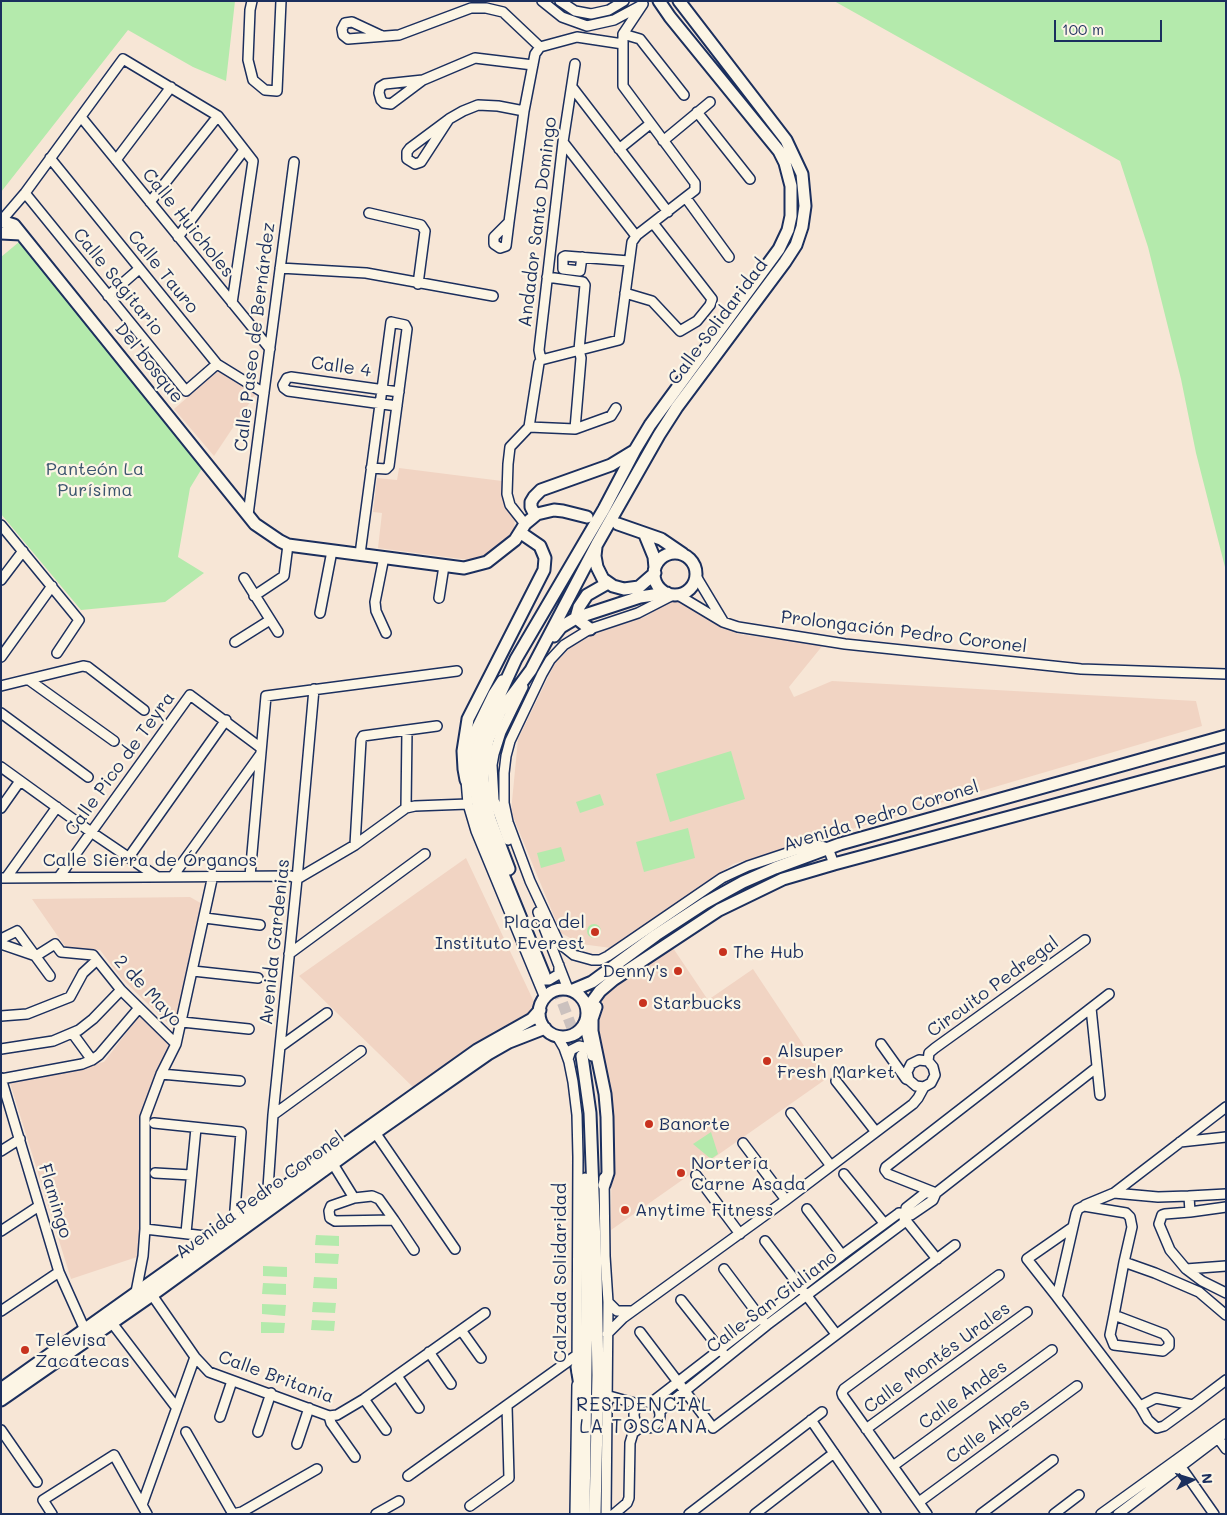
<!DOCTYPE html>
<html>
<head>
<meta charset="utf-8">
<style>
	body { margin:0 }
	#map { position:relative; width:1227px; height:1515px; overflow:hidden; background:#f7e6d6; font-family:Mali,sans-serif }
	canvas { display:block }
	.frame { position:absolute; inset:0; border:2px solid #1b2f5e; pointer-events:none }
	.north { position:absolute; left:1167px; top:1455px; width:50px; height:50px; -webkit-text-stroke:4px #fcf5e5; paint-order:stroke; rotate:85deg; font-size:14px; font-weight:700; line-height:20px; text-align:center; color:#1b2f5e }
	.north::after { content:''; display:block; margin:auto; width:18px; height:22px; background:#1b2f5e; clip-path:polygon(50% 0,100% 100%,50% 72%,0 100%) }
	.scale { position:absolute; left:1054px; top:20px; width:108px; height:22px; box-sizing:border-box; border:2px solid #1b2f5e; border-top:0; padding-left:6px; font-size:15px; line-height:18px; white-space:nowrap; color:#1b2f5e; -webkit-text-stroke:4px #fcf5e5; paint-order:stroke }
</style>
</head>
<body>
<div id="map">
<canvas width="1227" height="1515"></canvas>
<div class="frame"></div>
<div class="north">N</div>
<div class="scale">100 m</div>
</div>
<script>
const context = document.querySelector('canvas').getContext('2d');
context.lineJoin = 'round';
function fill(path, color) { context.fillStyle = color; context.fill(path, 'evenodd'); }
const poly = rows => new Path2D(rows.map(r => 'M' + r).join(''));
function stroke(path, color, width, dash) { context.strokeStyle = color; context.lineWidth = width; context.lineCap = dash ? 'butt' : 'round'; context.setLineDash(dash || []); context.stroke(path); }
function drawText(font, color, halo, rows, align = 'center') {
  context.font = font + ' Mali,sans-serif'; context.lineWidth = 4.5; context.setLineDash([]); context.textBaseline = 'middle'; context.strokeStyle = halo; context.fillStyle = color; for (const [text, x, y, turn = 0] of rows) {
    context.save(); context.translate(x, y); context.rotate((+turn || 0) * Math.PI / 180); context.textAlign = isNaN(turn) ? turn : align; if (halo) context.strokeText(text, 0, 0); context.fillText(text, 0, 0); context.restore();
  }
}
const built = poly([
	[220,369,256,393,214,456,174,409],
	[399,468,502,481,502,492,508,509,515,518,514,531,490,554,470,560,378,548,382,513,373,512,377,478,397,480],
	[671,599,678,599,738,634,823,645,789,687,794,697,832,681,1196,701,1202,726,733,864,611,948,581,944,561,933,511,812,518,739,555,663,570,648,594,634,647,616],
	[466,858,535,1004,527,1015,493,1032,415,1089,299,976],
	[190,897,204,905,177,1032,121,978,100,950,66,948,32,899],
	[673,948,708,1000,753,969,826,1079,611,1230,612,1105,595,1023,598,1009,605,996,618,985],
	[140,1015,172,1047,140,1114,141,1247,137,1257,71,1279,10,1083,104,1062]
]);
const green = poly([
	[1,1,235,1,226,81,193,67,128,30,1,192],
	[834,1,1226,1,1226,571,1196,453,1181,379,1148,247,1120,161],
	[19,242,204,465,190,488,178,557,204,573,165,602,81,610,1,514,1,257],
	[731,751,745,799,670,822,656,774],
	[600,794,604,805,580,813,576,802],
	[688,828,695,858,644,872,636,842],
	[561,847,565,861,541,868,537,853],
	'587 931a7 7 0 1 1 14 0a7 7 0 1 1-14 0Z',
	[711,1132,718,1154,711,1159,693,1144],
	[316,1235,339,1236,339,1246,315,1245],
	[315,1253,339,1254,338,1264,315,1263],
	[263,1266,287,1267,287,1277,263,1276],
	[314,1277,337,1278,337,1289,313,1288],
	[263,1283,286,1284,286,1295,262,1294],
	[313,1302,336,1303,335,1313,312,1312],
	[262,1304,286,1305,285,1316,262,1314],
	[312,1320,335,1321,334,1331,311,1330],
	[261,1322,285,1323,284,1333,261,1333]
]);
const majorTunnel = poly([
	[551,972,582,1055]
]);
const minor = poly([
	[252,1,250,10,248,60,253,80,265,90,277,91,281,1],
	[542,1,562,17,587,26,614,20,640,6],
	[560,1,575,11,591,14,609,10,624,1],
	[623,34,640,39,684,95],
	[382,36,352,22,345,23,342,29,343,35,348,39,399,35,471,8,486,8,503,12,540,47],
	[423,80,385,84,380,87,379,93,381,100,384,103,391,104,423,80,475,58,533,65],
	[572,87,668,212],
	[697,112,750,179],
	[81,117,270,349],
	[449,119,421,162,415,164,407,159,407,152,410,148,449,119,463,111,478,105,498,106,524,111],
	[663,141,710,102],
	[563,142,636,236],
	[619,149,650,124],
	[50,158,217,364,264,393],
	[116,160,171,87],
	[25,193,186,391,217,364],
	[686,198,729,257],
	[150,202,218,116],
	[369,213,421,225,425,231,418,284],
	[1,221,25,193,123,59,218,116,253,161,232,303],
	[509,222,494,237,494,244,500,248,506,246,509,222,524,111,535,54,540,47,577,37,623,44],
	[178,237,244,150],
	[582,257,580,271,563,269,563,257,565,256,629,261],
	[280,268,366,273,493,296],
	[547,277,583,282,585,285,579,350,581,358,575,429],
	[625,293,652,301,680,331,697,321,710,305,712,299,653,223],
	[108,296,139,269],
	[541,360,539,350,563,142,575,64],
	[397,406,288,391,284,388,283,385,287,378,291,377,399,392],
	[529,427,575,429,611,416,616,408],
	[248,515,294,162],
	[525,524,510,505,507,494,508,464,510,447,529,427,539,363,541,360,619,340,632,242,637,235,695,190,695,183,623,86,623,34,643,4],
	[1,525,79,620,57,653],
	[360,554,391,322,405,325,407,329,389,466,386,469,371,468],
	[384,557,375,602,376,611,386,633],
	[696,576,723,621],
	[244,578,278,632],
	[1,580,23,551],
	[673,595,638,613,590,629,564,645,550,660,542,674,510,741,506,756,504,773,504,803,508,822,530,881,559,943,574,955,592,960,600,960,608,956,722,878,748,866,796,850,818,845,828,848,834,864],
	[678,595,723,622,738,627,845,644,1081,669,1226,674],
	[254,596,284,576,288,545],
	[439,598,444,566],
	[320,613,332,551],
	[235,642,270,620],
	[1,657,52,586],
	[29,680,114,741],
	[502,680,493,694,473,735,469,752,466,780,468,804,476,831,545,998],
	[1,686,83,666,88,667,144,710],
	[1,713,88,777],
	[1,767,91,832,156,876],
	[1,808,20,781],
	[406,808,407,730],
	[508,840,494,800,492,765,494,754,501,732,523,687],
	[355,845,361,740,363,736,437,726],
	[129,857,226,720],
	[173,876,260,755],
	[250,876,266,696,457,671],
	[59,877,190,695,261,748],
	[1,878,291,876,297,879],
	[6,878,57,807],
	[297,879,355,845,406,808,415,806,468,804],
	[538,912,568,989],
	[205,918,260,925],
	[1,939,17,931,50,976],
	[1,944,36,956,55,944,61,952,93,955,121,990,176,1044],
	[289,954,425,854],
	[193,971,258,978],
	[535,974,541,980,549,980,559,974,559,965],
	[1091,1008,1100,1095],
	[1,1016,27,1014,70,997,83,973,97,960],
	[182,1022,249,1029],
	[584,1023,592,1056],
	[73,1034,92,1060],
	[557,1036,564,1048,569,1062,573,1082,577,1115,578,1157,577,1372],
	[881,1044,906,1079,909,1080],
	[281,1046,327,1013],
	[1,1049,53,1041,79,1030,93,1019,121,990],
	[568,1059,571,1050,579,1046,588,1048,591,1052],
	[928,1061,929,1053,935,1048,1085,940],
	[161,1074,240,1081],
	[1,1078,59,1272,85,1330],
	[1,1079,82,1064,92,1060,99,1055,139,1008],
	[836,1081,876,1132],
	[924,1087,916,1086,909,1080,907,1072,911,1064,919,1060,928,1061],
	[924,1087,931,1083,935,1075,933,1067,928,1061],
	[791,1113,831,1166],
	[273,1115,361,1051],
	[154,1123,241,1132,234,1223],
	[372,1128,455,1249],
	[1180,1142,1226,1137],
	[743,1143,786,1200],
	[1,1151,20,1139],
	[333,1164,354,1198],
	[155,1173,191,1175],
	[844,1174,884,1223],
	[696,1175,740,1234],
	[604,1178,605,1256,608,1302,606,1514],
	[936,1193,888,1174,885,1170,886,1167,1109,994],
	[1114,1193,1226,1107],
	[1189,1196,1226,1194],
	[269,1197,268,1188,273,1115,297,879,314,689],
	[1085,1205,1114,1193,1158,1197,1189,1196,1190,1212,1165,1214,1162,1215,1159,1224,1170,1250,1186,1269,1202,1281,1226,1293],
	[807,1209,842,1255],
	[1190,1212,1226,1207],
	[899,1213,911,1215,933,1200,936,1193,1096,1068],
	[904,1218,937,1259],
	[906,1219,906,1208,925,1193,932,1193],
	[394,1220,335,1221,330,1218,329,1211,331,1206,354,1198,372,1196,379,1199,394,1220,414,1250],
	[1073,1227,1027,1259,1057,1297,1073,1227,1076,1214,1078,1209,1084,1206,1126,1213,1130,1217,1132,1227,1124,1262,1155,1273,1199,1292,1226,1315],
	[145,1229,214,1237,218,1239],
	[1,1231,39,1206],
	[186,1233,196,1128],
	[765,1241,836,1334],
	[724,1269,763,1321],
	[1186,1269,1226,1266],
	[136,1292,143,1256,145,1229,145,1117,161,1074,176,1044,213,875],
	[152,1295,195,1357,209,1372,329,1416,337,1415,364,1399,485,1313],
	[1057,1297,1140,1406],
	[681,1300,723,1353],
	[608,1302,617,1311,632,1311],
	[1,1311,59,1272],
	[1114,1315,1164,1334,1169,1340,1169,1346,1163,1351,1114,1345,1110,1335,1114,1315,1124,1262],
	[112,1323,176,1407],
	[461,1330,481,1358],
	[640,1332,713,1428,955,1245],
	[607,1334,623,1318,786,1200,913,1104,918,1098,924,1087],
	[429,1352,451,1384],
	[397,1376,419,1408],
	[602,1394,638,1404],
	[364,1399,386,1430],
	'634 1415a13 13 0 1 1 26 0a13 13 0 1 1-26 0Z',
	[652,1402,842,1255,899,1213],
	[1193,1405,1156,1398,1140,1406,1148,1420,1157,1428,1164,1426,1193,1405,1226,1380],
	[660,1411,767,1325,906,1221],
	[329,1416,331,1423,355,1457],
	[220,1417,232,1381],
	[811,1420,876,1514],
	[866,1429,1027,1312],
	[1,1430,37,1482],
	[186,1432,233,1514],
	[258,1432,271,1393],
	[1218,1438,1226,1449],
	[297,1444,309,1408],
	[893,1466,1052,1350],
	[1181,1467,1214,1514],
	[408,1476,577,1355],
	[919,1502,1077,1386],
	[142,1505,195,1357],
	[470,1506,509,1478,507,1406],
	[52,1514,43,1500,114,1455,147,1514],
	[233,1514,242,1512,317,1469],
	[376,1514,399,1501],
	[575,1514,577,1385],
	[614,1514,627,1503,629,1498,630,1443,633,1433,641,1427],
	[689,1514,822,1412],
	[755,1514,834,1453],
	[927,1514,843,1396,842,1393,844,1389,999,1275],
	[981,1514,1053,1460],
	[1054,1514,1079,1495],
	[1101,1514,1226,1424],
	[1118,1514,1226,1432]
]);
const major = poly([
	[1,221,14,225,255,524,280,541,288,545,464,568,487,562,515,540,525,524,537,514,554,510,563,511,587,517],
	[1,233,21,234],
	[535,515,531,507,531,502,534,497,541,490,611,465,634,451],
	[618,524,661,539,683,554],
	[645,535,654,557,655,568],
	[596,547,595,556,597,567,603,579,613,586,624,589,639,587,655,573],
	'654 574a21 21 0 1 1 42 0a21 21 0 1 1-42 0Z',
	[590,629,576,618,579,607,587,595,608,583],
	[554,636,561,627,576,618,640,597,667,593],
	[466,780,464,769,463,751,468,719,544,570,545,558,540,546,521,533],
	[509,869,490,819,485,798,483,778,483,766,488,740,500,712,531,670,597,544,659,435,677,407,785,262,796,245,802,227,805,206,802,174,786,140,679,1],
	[544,975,489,840,479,813,474,778,478,747,484,729,516,659,604,509,635,450,650,425,779,249,788,230,791,216,791,186,785,163,779,151,670,17,659,1],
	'539 1013a24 24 0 1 1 48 0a24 24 0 1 1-48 0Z',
	[573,990,592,982,656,935,705,903,743,882,775,868,840,844,1226,736],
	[596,1007,592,1019,592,1031,605,1094,607,1117,608,1173,604,1185],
	[587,1015,592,1002,600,991,613,980,719,910,783,879,834,864,1226,759],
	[582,1056,590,1113,596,1271,598,1375,595,1514],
	[577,1367,581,1392],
	[1,1389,477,1050,532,1019,540,1010],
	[1,1400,152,1295,382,1128,488,1054,509,1042,545,1028],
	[584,1514,587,1290,585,1179]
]);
const markers = [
	[595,932,5,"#c8321e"],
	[723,952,5,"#c8321e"],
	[678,971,5,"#c8321e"],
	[643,1003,5,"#c8321e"],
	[767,1061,5,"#c8321e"],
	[649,1124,5,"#c8321e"],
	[681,1173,5,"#c8321e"],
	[625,1210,5,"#c8321e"],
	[25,1350,5,"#c8321e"]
];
const streetNames = [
	["Andador Santo Domingo",538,222,-83],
	["Calle Huicholes",188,223,51],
	["Calle Tauro",163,272,51],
	["Calle Sagitario",118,282,51],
	["Calle Solidaridad",718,322,-53],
	["Calle Paseo de Bernárdez",255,337,-83],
	["Del bosque",149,363,51],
	["Calle 4",341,367,8],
	["Prolongación Pedro Coronel",904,632,7],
	["Calle Pico de Teyra",120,764,-54],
	["Avenida Pedro Coronel",881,816,-17],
	["Calle Sierra de Órganos",150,860],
	["Avenida Gardenias",275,942,-84],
	["Circuito Pedregal",993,987,-36],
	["2 de Mayo",148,991,47],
	["Avenida Pedro Coronel",260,1195,-36],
	["Flamingo",55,1201,73],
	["Calzada Solidaridad",560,1273,-90],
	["Calle San Giuliano",772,1302,-37],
	["Calle Montés Urales",937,1358,-36],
	["Calle Britania",276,1377,20],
	["Calle Andes",963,1395,-36],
	["Calle Alpes",988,1431,-36]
];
const parkNames = [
	["Panteón La",95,469],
	["Purísima",95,490]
];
const poiNames = [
	["Placa del",585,922,"right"],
	["Instituto Everest",585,943,"right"],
	["The Hub",733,952],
	["Denny's",668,971,"right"],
	["Starbucks",653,1003],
	["Alsuper",777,1051],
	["Fresh Market",777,1072],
	["Banorte",659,1124],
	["Nortería",691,1163],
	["Carne Asada",691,1184],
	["Anytime Fitness",635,1210],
	["Televisa",35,1340],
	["Zacatecas",35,1361]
];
const neighbourhoodNames = [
	["RESIDENCIAL",644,1405],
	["LA TOSCANA",644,1427]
];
fill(built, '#f1d4c3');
fill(green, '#b4eaac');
stroke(majorTunnel, '#cbc1be', 11, [11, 5.5]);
stroke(minor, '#1b2f5e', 12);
stroke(major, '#1b2f5e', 15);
stroke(minor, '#fcf5e5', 9);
stroke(major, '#fcf5e5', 11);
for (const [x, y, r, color] of markers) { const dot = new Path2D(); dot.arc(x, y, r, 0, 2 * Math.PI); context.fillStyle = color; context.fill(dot); stroke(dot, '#fcf5e5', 2); }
drawText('18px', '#1b2f5e', '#fcf5e5', streetNames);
drawText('18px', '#3a546e', '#fcf5e5', parkNames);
drawText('18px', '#1b2f5e', '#fcf5e5', poiNames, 'left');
context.letterSpacing = '1px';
drawText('19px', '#1b2f5e', '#fcf5e5', neighbourhoodNames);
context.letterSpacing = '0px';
</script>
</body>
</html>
